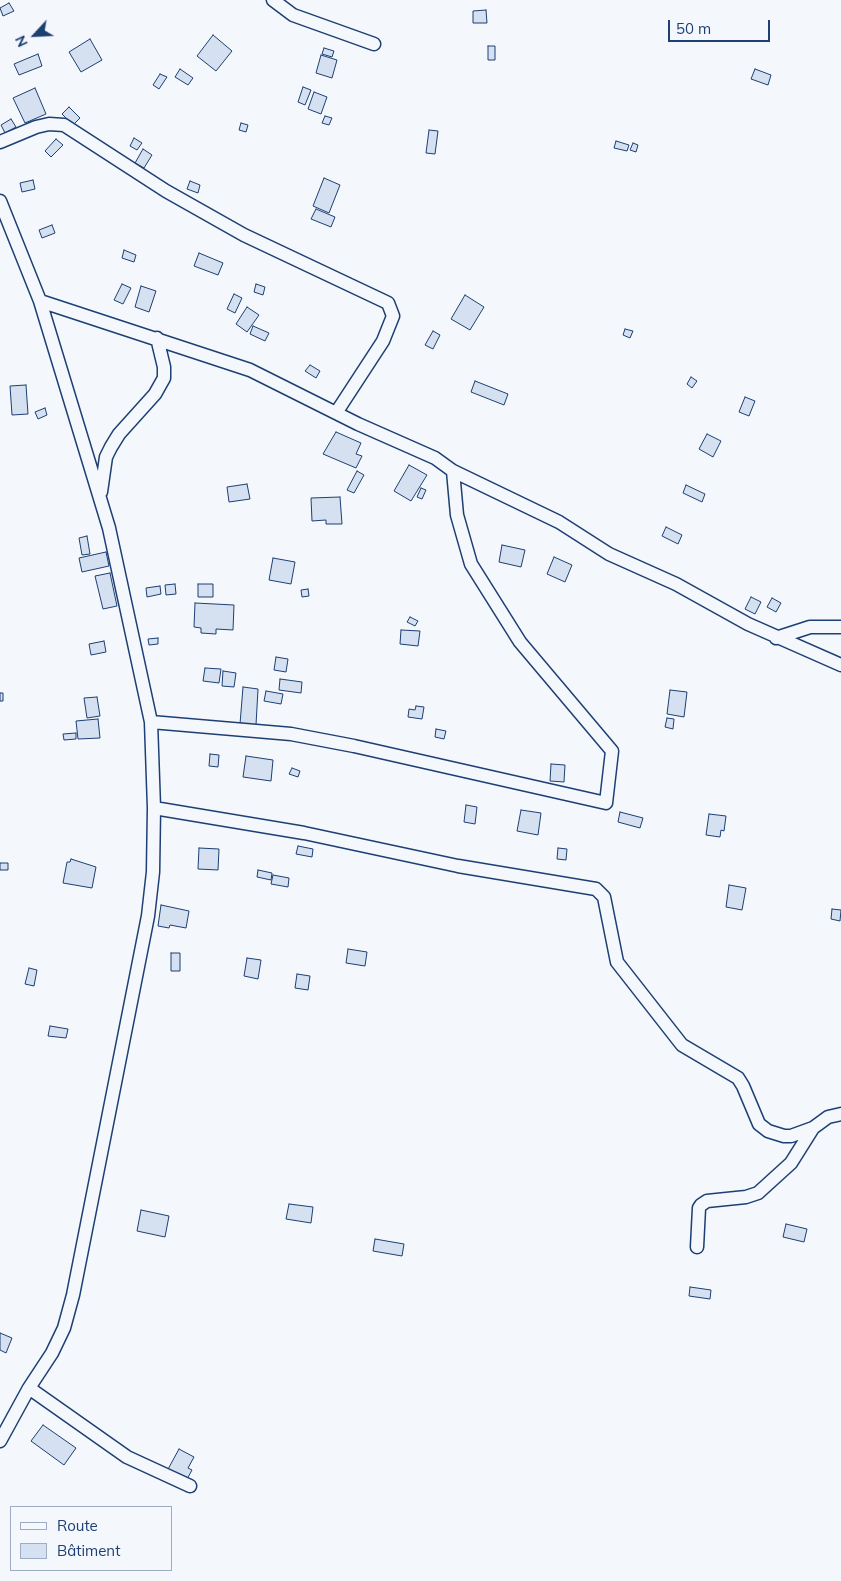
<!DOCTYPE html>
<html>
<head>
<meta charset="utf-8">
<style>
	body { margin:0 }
	#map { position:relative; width:841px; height:1581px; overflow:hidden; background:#f4f7fb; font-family:Mulish,sans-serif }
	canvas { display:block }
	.legend { position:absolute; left:10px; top:1506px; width:162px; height:65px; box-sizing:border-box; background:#f4f7fb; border:1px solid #9eadc5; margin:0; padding:6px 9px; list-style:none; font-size:15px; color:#1d3f73 }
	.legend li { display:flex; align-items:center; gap:10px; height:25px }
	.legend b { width:25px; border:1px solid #9eadc5 }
	.north { position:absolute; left:10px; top:10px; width:50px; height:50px; -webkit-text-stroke:4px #f4f7fb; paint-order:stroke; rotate:245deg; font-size:14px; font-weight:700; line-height:20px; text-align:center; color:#1d3f73 }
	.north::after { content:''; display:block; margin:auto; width:18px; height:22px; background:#1d3f73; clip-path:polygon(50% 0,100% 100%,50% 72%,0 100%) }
	.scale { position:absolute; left:668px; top:20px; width:102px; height:22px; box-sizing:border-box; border:2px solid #1d3f73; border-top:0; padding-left:6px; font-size:15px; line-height:18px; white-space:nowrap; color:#1d3f73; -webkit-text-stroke:4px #f4f7fb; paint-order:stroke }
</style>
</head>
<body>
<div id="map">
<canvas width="841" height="1581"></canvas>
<ul class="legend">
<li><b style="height:6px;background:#f4f7fb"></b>Route</li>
<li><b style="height:14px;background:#d5e0f0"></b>Bâtiment</li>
</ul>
<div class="north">N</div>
<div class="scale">50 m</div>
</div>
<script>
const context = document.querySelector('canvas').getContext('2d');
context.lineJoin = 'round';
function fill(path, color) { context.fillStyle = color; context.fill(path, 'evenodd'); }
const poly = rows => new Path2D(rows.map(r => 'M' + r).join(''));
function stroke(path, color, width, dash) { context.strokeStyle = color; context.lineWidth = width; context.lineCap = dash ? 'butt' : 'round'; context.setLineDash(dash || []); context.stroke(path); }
const building = poly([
	[9,3,14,11,3,16,0,8,9,3],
	[486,10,487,23,473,23,473,11,486,10],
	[213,35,232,51,216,71,197,56,213,35],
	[90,39,102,60,81,72,69,52,90,39],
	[488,46,495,46,495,60,488,60,488,46],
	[324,48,334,51,332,57,322,54,324,48],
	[38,54,42,66,19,75,14,64,38,54],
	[321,55,337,60,332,78,316,73,321,55],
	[180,69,193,78,188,85,175,77,180,69],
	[755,69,771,75,768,85,751,79,755,69],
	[160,74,167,77,159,89,153,85,160,74],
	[303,87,311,90,305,105,298,102,303,87],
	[35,88,46,114,25,123,13,98,35,88],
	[314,92,327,97,321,114,308,109,314,92],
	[69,107,80,118,73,125,62,114,69,107],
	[325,116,332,118,329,125,322,123,325,116],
	[11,119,16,127,5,133,1,125,11,119],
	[241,123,248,125,246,132,239,130,241,123],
	[429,130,438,131,435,154,426,153,429,130],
	[134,138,142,143,137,150,130,146,134,138],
	[56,139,63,145,51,157,45,151,56,139],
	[616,141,629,145,627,151,614,148,616,141],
	[633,143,638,145,636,152,630,150,633,143],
	[143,149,152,155,144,168,135,163,143,149],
	[324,178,340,185,329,213,313,206,324,178],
	[33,180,35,189,22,192,20,183,33,180],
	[190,181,200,185,198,193,187,189,190,181],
	[316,209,335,217,331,227,311,219,316,209],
	[52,225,55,233,42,238,39,230,52,225],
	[124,250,136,255,134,262,122,258,124,250],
	[199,253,223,263,218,275,194,266,199,253],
	[122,284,131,288,123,304,114,300,122,284],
	[256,284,265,287,263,295,254,292,256,284],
	[141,286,156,291,149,312,135,307,141,286],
	[234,294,242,298,235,313,227,309,234,294],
	[465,295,484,307,470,330,451,319,465,295],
	[247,307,259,315,247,332,236,324,247,307],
	[253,326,269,333,265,341,250,334,253,326],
	[625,329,633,331,630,338,623,335,625,329],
	[433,331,440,335,433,349,425,345,433,331],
	[310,365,320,371,316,378,305,371,310,365],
	[691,377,697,381,692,388,687,384,691,377],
	[475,381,508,394,504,405,471,392,475,381],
	[26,385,28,414,12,415,10,386,26,385],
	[745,397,755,401,749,416,739,412,745,397],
	[45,408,47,415,38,419,35,412,45,408],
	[336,432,361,443,356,454,362,456,356,468,323,454,336,432],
	[707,434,721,441,713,457,699,449,707,434],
	[409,465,427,475,411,501,394,491,409,465],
	[357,471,364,475,354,493,347,490,357,471],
	[247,484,250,499,229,502,227,487,247,484],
	[686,485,705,494,702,502,683,493,686,485],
	[421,488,426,490,422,499,417,497,421,488],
	[340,497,342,524,326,524,326,520,312,521,311,498,340,497],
	[666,527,682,535,678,544,662,536,666,527],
	[87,536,90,554,82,555,79,538,87,536],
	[502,545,525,550,521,567,499,562,502,545],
	[106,552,109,566,82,572,79,558,106,552],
	[554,557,572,565,565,582,547,574,554,557],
	[273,558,295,562,291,584,269,580,273,558],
	[110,573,117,606,103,609,95,576,110,573],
	[175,584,176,594,166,595,165,585,175,584],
	[198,584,213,584,213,597,198,597,198,584],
	[160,586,161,594,147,597,146,588,160,586],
	[308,589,309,596,302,597,301,590,308,589],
	[751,597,761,602,755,614,745,609,751,597],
	[772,598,781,603,776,612,767,607,772,598],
	[195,603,234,605,233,630,216,629,216,634,201,633,201,628,194,627,195,603],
	[410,617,418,621,415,626,407,622,410,617],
	[401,630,420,631,418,646,400,644,401,630],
	[158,638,158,644,149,645,148,639,158,638],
	[104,641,106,652,91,655,89,644,104,641],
	[276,657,288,659,286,672,274,670,276,657],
	[205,668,221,669,219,683,203,681,205,668],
	[223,671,236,673,234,687,222,686,223,671],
	[280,679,302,682,301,693,279,690,280,679],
	[243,687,258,689,256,725,240,724,243,687],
	[670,690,687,692,684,717,667,714,670,690],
	[266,691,283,694,281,704,264,701,266,691],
	[0,693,3,693,3,701,0,701,0,693],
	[97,697,100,716,87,718,84,698,97,697],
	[416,706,424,707,422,719,408,717,409,709,415,710,416,706],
	[667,718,674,719,673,729,665,727,667,718],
	[98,719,100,738,78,739,76,721,98,719],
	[436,729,446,731,444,739,435,737,436,729],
	[76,733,76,739,64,740,63,734,76,733],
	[210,754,219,755,218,767,209,766,210,754],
	[246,756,273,760,271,781,243,777,246,756],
	[551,764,565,765,564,782,550,781,551,764],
	[292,768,300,771,298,777,289,774,292,768],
	[466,805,477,807,475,824,464,822,466,805],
	[521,810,541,813,538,835,517,831,521,810],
	[620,812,643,818,640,828,618,822,620,812],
	[709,814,726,816,724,831,721,830,720,837,706,835,709,814],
	[298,846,313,849,312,857,296,854,298,846],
	[199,848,219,849,218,870,198,869,199,848],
	[558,848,567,849,566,860,557,859,558,848],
	[71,859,96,867,92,888,63,883,67,862,70,862,71,859],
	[0,863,8,863,8,870,0,870,0,863],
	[258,870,272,873,271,880,257,877,258,870],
	[273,875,289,878,288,887,271,884,273,875],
	[729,885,746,888,742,910,726,907,729,885],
	[161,905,189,911,186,928,170,925,169,928,158,926,161,905],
	[832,909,841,910,840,921,831,919,832,909],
	[348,949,367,952,365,966,346,963,348,949],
	[171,953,180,953,180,971,171,971,171,953],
	[247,958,261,960,258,979,244,976,247,958],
	[29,968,37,970,34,986,25,984,29,968],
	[297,974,310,976,308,990,295,988,297,974],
	[50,1026,68,1029,66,1038,48,1036,50,1026],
	[289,1204,313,1207,311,1223,286,1219,289,1204],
	[141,1210,169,1216,165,1237,137,1231,141,1210],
	[786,1224,807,1229,804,1242,783,1237,786,1224],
	[375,1239,404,1244,402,1256,373,1251,375,1239],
	[690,1287,711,1290,710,1299,689,1296,690,1287],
	[0,1333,12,1338,6,1353,0,1350,0,1333],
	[43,1425,76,1448,64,1465,31,1441,43,1425],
	[179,1449,194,1457,188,1468,192,1470,186,1481,167,1471,179,1449]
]);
const street = poly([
	[273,0,293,15,374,44],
	[0,142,36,127,49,124,64,125,166,191,244,235,388,303,393,316,383,341,336,413],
	[0,201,40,301,109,528,151,722,154,808,153,872,148,916,73,1295,64,1328,52,1353,29,1388,0,1441],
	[40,301,250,370,358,424,435,458,453,471,559,522,609,554,676,584,748,624,841,665],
	[101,492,106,457,111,447,119,434,155,394,164,378,164,367,157,338],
	[776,638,810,627,841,627],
	[151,722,291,734,354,746,606,803,612,751,520,642,471,564,457,515,453,471],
	[154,808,304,833,458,866,596,889,604,897,617,962,682,1045,738,1078,743,1086,759,1124,768,1131,784,1136,791,1136,813,1128],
	[697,1247,699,1208,701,1205,707,1201,746,1197,758,1193,791,1163,813,1128,828,1117,841,1114],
	[29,1388,127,1457,190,1486]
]);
fill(building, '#d5e0f0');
stroke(building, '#1d3f73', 1);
stroke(street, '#1d3f73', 15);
stroke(street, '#f4f7fb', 12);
</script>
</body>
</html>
